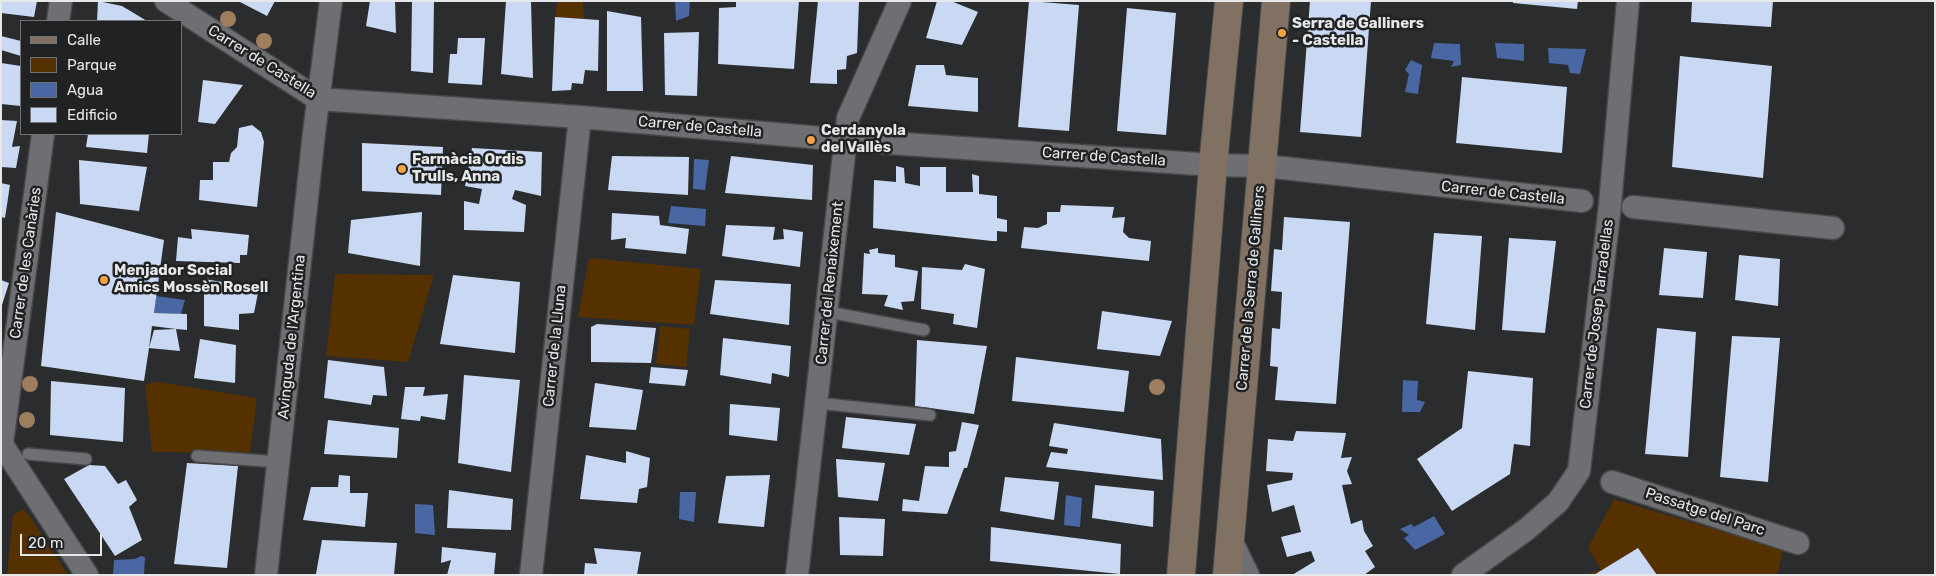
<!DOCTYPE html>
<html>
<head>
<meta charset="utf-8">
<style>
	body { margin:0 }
	#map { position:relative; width:1936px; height:576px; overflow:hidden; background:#2b2c2e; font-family:Rubik,sans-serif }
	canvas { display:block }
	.frame { position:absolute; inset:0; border:2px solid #e6e7e8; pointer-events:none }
	.legend { position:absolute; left:20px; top:20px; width:162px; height:115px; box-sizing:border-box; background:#212224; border:1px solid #707172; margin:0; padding:6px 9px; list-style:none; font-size:15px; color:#e6e7e8 }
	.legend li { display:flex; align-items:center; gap:10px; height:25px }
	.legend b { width:25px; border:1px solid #707172 }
	.scale { position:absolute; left:20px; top:534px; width:82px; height:22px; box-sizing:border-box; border:2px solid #e6e7e8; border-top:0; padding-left:6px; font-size:15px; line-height:18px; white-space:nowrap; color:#e6e7e8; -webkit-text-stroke:4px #212224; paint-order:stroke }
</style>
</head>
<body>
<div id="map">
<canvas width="1936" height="576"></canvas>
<div class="frame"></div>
<ul class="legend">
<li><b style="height:6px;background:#807163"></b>Calle</li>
<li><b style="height:14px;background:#563100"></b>Parque</li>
<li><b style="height:14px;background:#4968a3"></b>Agua</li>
<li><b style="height:14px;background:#c9d8f3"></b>Edificio</li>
</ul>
<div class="scale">20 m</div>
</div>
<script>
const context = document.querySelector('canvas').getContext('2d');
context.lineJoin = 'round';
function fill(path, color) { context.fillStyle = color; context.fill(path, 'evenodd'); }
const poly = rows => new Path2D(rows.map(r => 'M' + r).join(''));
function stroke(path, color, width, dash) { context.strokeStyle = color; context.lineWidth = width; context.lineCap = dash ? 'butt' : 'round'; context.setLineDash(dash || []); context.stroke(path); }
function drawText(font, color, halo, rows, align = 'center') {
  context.font = font + ' Rubik,sans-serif'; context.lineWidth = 5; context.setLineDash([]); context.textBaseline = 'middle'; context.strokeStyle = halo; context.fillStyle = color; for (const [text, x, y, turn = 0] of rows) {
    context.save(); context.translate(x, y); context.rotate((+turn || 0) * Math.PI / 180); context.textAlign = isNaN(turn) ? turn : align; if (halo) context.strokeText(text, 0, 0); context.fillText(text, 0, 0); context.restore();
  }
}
const green = poly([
	[557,1,583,1,584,19,555,17],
	[589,258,701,269,694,325,578,317],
	[335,274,434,275,408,362,326,356],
	[660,326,690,329,686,367,656,364],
	[158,382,257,398,250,453,152,452,145,384],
	[1614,499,1783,550,1777,575,1582,575,1601,570,1588,548],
	[22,509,29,515,68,575,7,575,13,515]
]);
const water = poly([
	[675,1,690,1,689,16,676,21],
	[1434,43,1460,44,1461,65,1451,67,1454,61,1431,58],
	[1495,43,1524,44,1524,61,1497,58],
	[1548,48,1586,49,1580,74,1570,73,1568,65,1549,63],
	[1411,60,1422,65,1418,94,1405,92,1409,74,1405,70],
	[694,159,709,160,705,190,693,189],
	[671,206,706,209,705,226,668,223],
	[156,296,185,300,181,314,154,313],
	[1403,380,1418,381,1417,400,1425,402,1420,412,1402,412],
	[680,492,696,492,694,522,679,519],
	[1066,495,1082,498,1080,527,1064,525],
	[415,504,433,505,435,535,415,533],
	[1434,516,1445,534,1415,550,1404,538,1409,535,1400,529,1411,524,1414,527],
	[141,556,145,557,144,575,113,574,114,560,135,559]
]);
const building = poly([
	[1,1,37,1,34,17,1,13],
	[98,1,122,6,147,21,97,21],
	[238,1,275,1,267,16],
	[370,1,395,1,396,33,366,26],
	[412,1,434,1,433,73,411,71],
	[506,1,531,1,533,78,501,74],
	[736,1,799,1,794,69,718,64,719,8,736,7],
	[818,1,859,1,857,53,847,56,846,69,837,70,837,84,810,83],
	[937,1,951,1,978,12,962,45,926,38],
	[1029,1,1079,5,1069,131,1018,127],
	[1310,1,1371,1,1361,137,1300,132],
	[1513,1,1578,1,1577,9,1513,3],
	[1692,1,1773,1,1771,27,1691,22],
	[1127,8,1176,13,1166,135,1117,131],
	[607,11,641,17,643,91,607,91],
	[555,17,599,20,598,71,585,70,583,84,572,83,571,90,552,91],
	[699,32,697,96,665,95,664,33],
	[1,36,21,41,21,56,1,50],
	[458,38,485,38,482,85,448,83,450,54,457,54],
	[1680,56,1772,66,1763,178,1672,167],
	[1,63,21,66,21,106,1,104],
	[916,65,944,65,946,75,978,78,978,112,908,106],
	[1462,77,1567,87,1562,153,1456,143],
	[203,80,243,85,215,124,198,122],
	[1,120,17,121,12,147,20,146,16,168,1,167],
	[252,125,261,132,264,142,257,207,199,200,200,180,213,180,213,162,229,162,231,153,237,147,239,128],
	[88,134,149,134,147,153,86,147],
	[362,143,443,147,441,195,362,191],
	[472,148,542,152,541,196,515,190,512,199,526,205,524,232,464,230,464,201,479,204,482,189,465,186],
	[612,156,689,157,688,195,608,190],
	[731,156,813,165,812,200,725,193],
	[79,160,147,167,139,211,80,204],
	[896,166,904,168,905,183,920,186,920,167,946,167,946,192,973,192,972,174,979,176,979,194,997,196,997,218,1007,220,1007,232,997,231,997,241,992,241,873,228,874,180,896,182],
	[1,183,10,185,5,218,1,217],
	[1061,205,1114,207,1112,218,1125,217,1123,232,1129,238,1151,241,1149,261,1021,248,1024,227,1038,228,1047,224,1047,212,1060,212],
	[56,212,164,240,154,313,187,314,187,330,176,329,180,351,149,348,144,381,41,366],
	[152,326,176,329,154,330,149,348],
	[422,212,420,266,348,253,351,220],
	[612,213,659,216,660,225,689,229,686,254,625,248,626,238,611,240],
	[1284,217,1350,222,1336,404,1275,400,1278,367,1270,366,1272,328,1280,329,1282,292,1271,291,1274,249,1282,250],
	[726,225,775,227,773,240,784,239,783,229,803,232,800,267,722,256],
	[191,229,249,235,247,255,240,255,240,263,176,261,178,237,192,239],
	[1434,233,1482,236,1475,330,1426,324],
	[1509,238,1556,241,1545,333,1502,330],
	[878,248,878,253,895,255,895,267,918,271,914,301,901,302,903,310,884,306,888,295,862,294,864,253,870,254,869,250],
	[1664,248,1707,252,1703,298,1659,295],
	[1739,255,1780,259,1778,306,1735,300],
	[965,264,985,269,977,328,953,324,954,314,921,309,922,267,962,270],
	[453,275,520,282,515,353,440,344],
	[204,279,259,288,254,313,239,314,239,330,204,326],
	[1,280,9,283,2,305,1,305],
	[715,280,791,284,789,325,710,314],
	[1102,311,1172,321,1160,356,1097,349],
	[597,324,656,328,651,363,591,362,591,327],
	[1657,328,1696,332,1688,457,1645,454],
	[1732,336,1780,338,1768,482,1720,477],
	[723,338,791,346,789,377,772,373,771,384,720,375],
	[200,339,236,345,235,383,194,378],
	[917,340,987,346,974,414,915,406],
	[1016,357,1129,371,1124,412,1012,401],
	[328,360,384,367,387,396,373,395,371,405,324,398],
	[651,367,688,370,685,386,649,383],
	[1468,371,1533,378,1530,446,1514,444,1510,474,1452,511,1417,459,1462,428],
	[464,375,520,380,511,472,458,463],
	[51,381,125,388,123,442,50,435],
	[595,383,643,390,636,430,589,427],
	[405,387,425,387,423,396,448,394,445,420,421,416,420,421,401,419],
	[730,404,780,408,777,441,729,435],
	[846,417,916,424,909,455,842,448],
	[328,420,399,428,397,458,324,454],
	[962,422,979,425,967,468,964,468,947,514,902,511,903,499,919,501,925,466,949,467,949,452,956,451],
	[1054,423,1161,439,1163,480,1046,467,1051,452,1067,454,1068,449,1049,446],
	[1296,431,1346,433,1341,458,1352,457,1347,471,1352,484,1342,485,1351,524,1362,520,1364,531,1373,546,1365,551,1375,567,1364,575,1292,575,1315,561,1311,551,1287,557,1281,537,1301,532,1294,505,1272,512,1267,485,1292,480,1293,473,1266,471,1268,439,1293,441],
	[626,451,650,458,647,487,639,489,637,503,580,499,586,455,626,463],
	[836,459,885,463,878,501,838,497],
	[187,463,238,466,227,568,174,564],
	[89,465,105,466,118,484,126,480,137,500,129,507,142,540,115,556,64,479],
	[339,475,350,476,350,493,368,493,365,527,303,520,311,487,338,487],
	[770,475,764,527,718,523,726,476],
	[1005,477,1059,482,1054,520,1000,511],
	[1095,485,1154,491,1153,527,1092,518],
	[449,490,513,499,511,530,447,528],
	[839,517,885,519,883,556,840,555],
	[991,527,1121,544,1120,574,990,561],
	[322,540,397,543,394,575,316,574],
	[442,547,496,553,494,575,447,575,451,560,441,563],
	[594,548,641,552,637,575,584,575,585,563,597,564],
	[1638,548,1657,575,1594,575,1602,570]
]);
const lane = poly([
	[828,312,924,330],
	[817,403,930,415],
	[28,454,86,459],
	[197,456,279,462]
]);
const street = poly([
	[166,1,318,99,580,117,845,140,1213,165,1262,166],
	[58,21,61,1],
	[1274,167,1582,201],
	[1633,207,1833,228],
	[1,443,87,575],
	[1,451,43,134],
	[1612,482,1798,543],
	[1230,538,1248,575],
	[266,575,314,133,331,1],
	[531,575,580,117],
	[797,575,848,118,900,1],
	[1463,575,1527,529,1558,502,1579,471,1610,205,1628,1]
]);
const secondary = poly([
	[1181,575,1213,165,1229,1],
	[1227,575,1276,1]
]);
const trees = [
	[228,19],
	[264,41],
	[30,384],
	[1157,387],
	[27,420]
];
const markers = [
	[1282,33,5,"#f4a345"],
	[811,140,5,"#f4a345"],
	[402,169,5,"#f4a345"],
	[104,280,5,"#f4a345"]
];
const poiNames = [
	["Serra de Galliners",1292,24],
	["- Castella",1292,41],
	["Cerdanyola",821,131],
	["del Vallès",821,148],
	["Farmàcia Ordis",412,160],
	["Trulls, Anna",412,177],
	["Menjador Social",114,271],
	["Amics Mossèn Rosell",114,288]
];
const streetNames = [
	["Carrer de Castella",262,62,32],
	["Carrer de Castella",700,127,5],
	["Carrer de Castella",1104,157,4],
	["Carrer de Castella",1503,193,6],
	["Carrer de les Canàries",26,263,-82],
	["Carrer del Renaixement",830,283,-84],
	["Carrer de la Serra de Galliners",1251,288,-85],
	["Carrer de Josep Tarradellas",1597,314,-83],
	["Avinguda de l'Argentina",292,337,-84],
	["Carrer de la Lluna",555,346,-84],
	["Passatge del Parc",1705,512,18]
];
fill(green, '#563100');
fill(water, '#4968a3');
fill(building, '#c9d8f3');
stroke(lane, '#464748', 14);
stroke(street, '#464748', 25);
stroke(secondary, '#464748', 30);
stroke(lane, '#6e6f72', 11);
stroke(street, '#6e6f72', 22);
stroke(secondary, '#807163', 28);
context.fillStyle = '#9f7e5d';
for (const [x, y] of trees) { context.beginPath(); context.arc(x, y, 8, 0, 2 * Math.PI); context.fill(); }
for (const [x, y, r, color] of markers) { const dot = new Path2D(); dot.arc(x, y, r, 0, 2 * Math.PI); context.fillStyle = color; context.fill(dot); stroke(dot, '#212224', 2); }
drawText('bold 15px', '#e6e7e8', '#212224', poiNames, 'left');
drawText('15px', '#e6e7e8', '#212224', streetNames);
</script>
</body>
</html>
